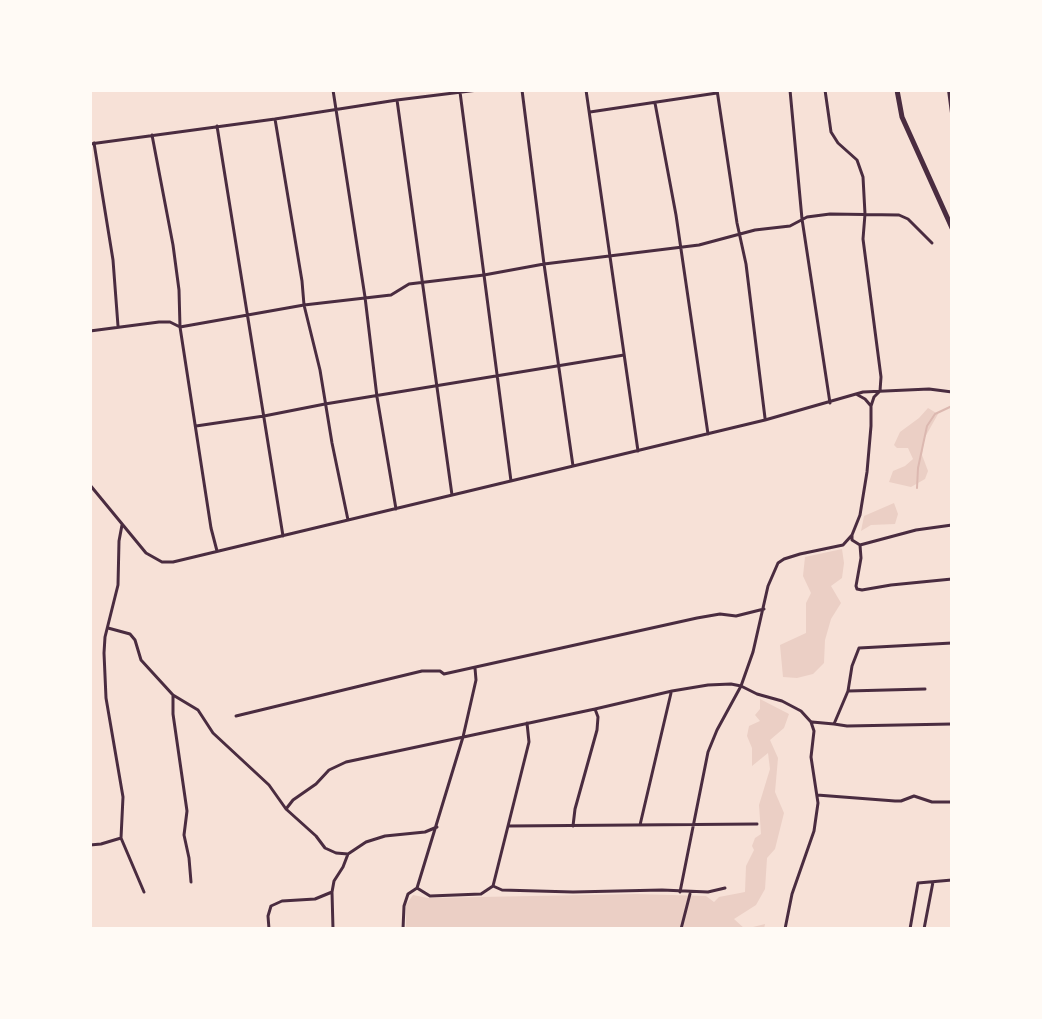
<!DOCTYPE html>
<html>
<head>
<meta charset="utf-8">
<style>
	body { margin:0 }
	#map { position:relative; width:1042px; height:1019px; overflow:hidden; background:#f7e1d7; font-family:Montserrat,sans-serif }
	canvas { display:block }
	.frame { position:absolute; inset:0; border:92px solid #fffaf5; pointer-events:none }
</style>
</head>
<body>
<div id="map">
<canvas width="1042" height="1019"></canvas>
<div class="frame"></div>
</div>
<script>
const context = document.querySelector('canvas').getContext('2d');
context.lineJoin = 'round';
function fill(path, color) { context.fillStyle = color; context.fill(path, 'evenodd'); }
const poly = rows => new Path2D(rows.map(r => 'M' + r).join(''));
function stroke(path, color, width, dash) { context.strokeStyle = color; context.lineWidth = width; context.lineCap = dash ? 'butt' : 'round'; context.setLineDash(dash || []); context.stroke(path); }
const green = poly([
	[928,408,938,414,924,439,922,455,928,471,925,479,911,487,889,482,893,471,905,466,913,459,908,448,897,448,894,445,900,432,919,418],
	[894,503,898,514,895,524,871,525,861,531,864,516],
	[842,549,844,563,842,578,831,586,841,603,831,619,825,640,824,663,813,674,797,678,783,677,780,645,806,633,806,603,811,593,803,576,805,557],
	[760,699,789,714,784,728,770,740,778,758,775,792,784,813,775,849,767,858,765,889,756,905,734,919,745,929,765,924,764,929,406,929,406,905,413,895,428,898,636,894,706,896,714,902,719,897,745,892,746,866,754,850,752,846,755,838,761,834,759,805,770,769,768,753,752,766,752,748,747,736,749,726,760,721,755,715,760,709]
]);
const stream = poly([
	[917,488,918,468,927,426,935,414,952,406]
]);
const minor = poly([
	[333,90,365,297,377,397,396,509],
	[522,90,544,264,573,466],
	[586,90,638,451],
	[717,90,737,223,746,264,765,418],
	[790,90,802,219,830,403],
	[825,90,831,132,838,143,857,160,863,177,865,214,863,239,881,377,880,391,874,397,871,406,871,426,867,472,860,515,852,535,852,540,860,545,861,558,856,586,857,589,862,590,891,585,952,579],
	[460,92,511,481],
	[397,100,452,495],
	[655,103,676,215,708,434],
	[590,112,717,93],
	[275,119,302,281,304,305,320,370,332,443,348,520],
	[217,126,283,536],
	[152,135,173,245,179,290,180,327,211,528,217,551],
	[94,143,113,260,118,326],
	[90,144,275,119,397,100,478,90],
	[90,331,159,322,170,322,180,327,304,305,391,295,409,284,484,275,544,264,699,245,755,230,790,226,807,217,830,214,899,215,908,219,932,243],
	[856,394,865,399,871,406],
	[196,426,264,416,325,404,624,355],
	[90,485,146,553,162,562,173,562,765,420,863,392,929,389,952,392],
	[122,525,119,541,118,585,105,637,104,653,106,698,123,797,121,838,144,892],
	[860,545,916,530,952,525],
	[108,628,130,634,135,640,141,660,173,695,198,710,213,733,269,785,286,809,316,836,325,848,336,853,348,854,366,842,385,836,425,832,437,827],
	[848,691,925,689],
	[173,695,173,714,187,811,184,835,189,858,191,882],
	[236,716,422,671,440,671,444,674,697,618,720,614,736,616,764,609],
	[812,722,834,724,848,691,852,666,859,648,952,643],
	[834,724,847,726,952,724],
	[817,795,895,801,901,801,914,796,932,802,952,802],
	[286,809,293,800,316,784,329,770,346,762,595,709,672,691,708,685,731,684,741,686,717,730,708,752,680,892],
	[640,825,671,693],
	[508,826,757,824],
	[573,826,575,809,597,730,598,717,595,709],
	[90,845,101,844,121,838],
	[493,886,529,742,527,723],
	[417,888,430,896,481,894,493,886,502,890,573,892,662,890,708,892,725,888],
	[417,888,463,737,476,680,475,668],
	[269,929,268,916,271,906,282,901,315,899,332,892],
	[333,929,332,892,334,881,343,867,348,854],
	[403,929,404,906,408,894,417,888],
	[681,929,690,894],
	[785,929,792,894,814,831,818,803,811,757,814,731,811,722,801,711,782,701,757,694,741,686,753,652,768,586,778,563,784,559,800,554,843,545,852,535],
	[910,929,918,883,952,880],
	[924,929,933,882]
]);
const tertiary = poly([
	[949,90,952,113]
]);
const secondary = poly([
	[897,90,902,117,952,228]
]);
fill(green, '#ebcfc5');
stroke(stream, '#dcb8b0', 2);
stroke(minor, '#4a2c40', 3);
stroke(tertiary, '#4a2c40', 4);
stroke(secondary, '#4a2c40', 5);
</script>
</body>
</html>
